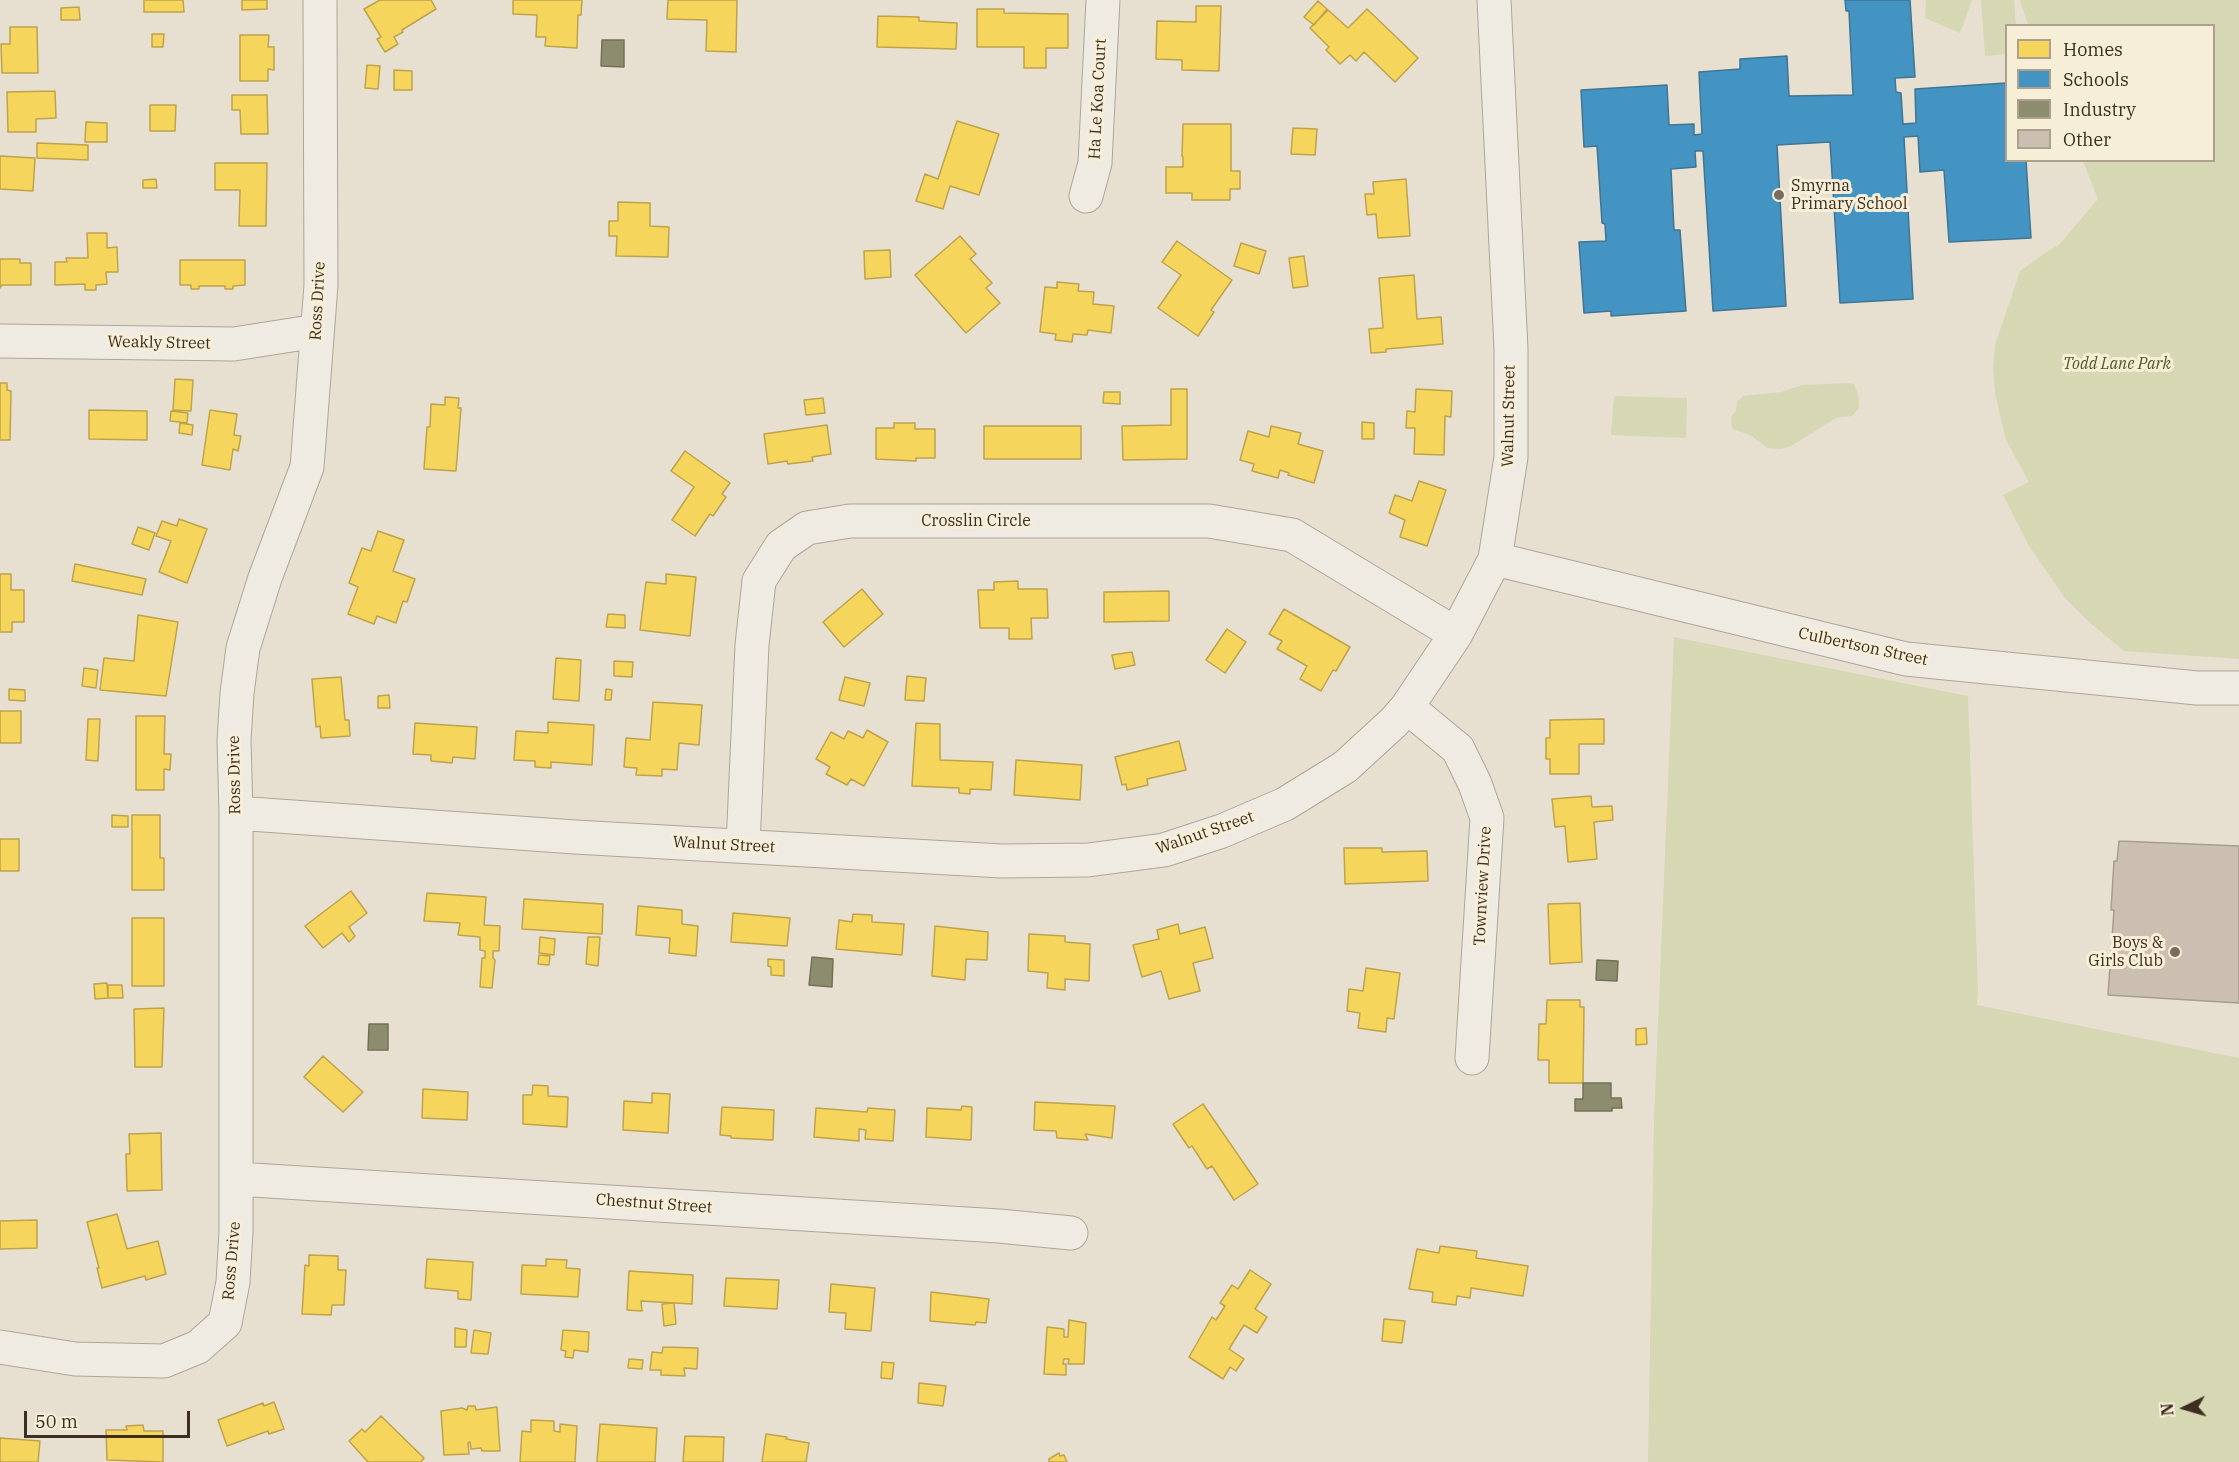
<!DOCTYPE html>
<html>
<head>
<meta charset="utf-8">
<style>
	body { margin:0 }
	#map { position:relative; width:2239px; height:1462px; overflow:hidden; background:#e7e0d1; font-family:"IBM Plex Serif",serif }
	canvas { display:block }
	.legend { position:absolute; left:2005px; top:24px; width:210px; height:138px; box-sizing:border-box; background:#f7eed8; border:2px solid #ada18e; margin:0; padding:8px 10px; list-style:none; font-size:18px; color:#3d2e20 }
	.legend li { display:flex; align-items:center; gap:12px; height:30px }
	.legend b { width:30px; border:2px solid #ada18e }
	.north { position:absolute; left:2155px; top:1378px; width:60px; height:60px; -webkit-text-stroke:4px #f7eed8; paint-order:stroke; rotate:265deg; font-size:16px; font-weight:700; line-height:24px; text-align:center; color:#3d2e20 }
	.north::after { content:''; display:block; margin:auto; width:21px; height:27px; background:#3d2e20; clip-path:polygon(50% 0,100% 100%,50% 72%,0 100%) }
	.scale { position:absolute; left:24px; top:1411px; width:166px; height:27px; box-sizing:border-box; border:3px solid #3d2e20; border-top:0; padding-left:8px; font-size:18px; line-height:21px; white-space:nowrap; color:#3d2e20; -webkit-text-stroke:4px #f7eed8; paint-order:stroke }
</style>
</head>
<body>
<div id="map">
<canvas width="2239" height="1462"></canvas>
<ul class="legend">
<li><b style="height:16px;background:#f6d55c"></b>Homes</li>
<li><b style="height:16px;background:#4393c3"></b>Schools</li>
<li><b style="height:16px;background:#8c8c6e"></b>Industry</li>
<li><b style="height:16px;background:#cbbfb2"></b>Other</li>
</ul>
<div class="north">N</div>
<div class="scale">50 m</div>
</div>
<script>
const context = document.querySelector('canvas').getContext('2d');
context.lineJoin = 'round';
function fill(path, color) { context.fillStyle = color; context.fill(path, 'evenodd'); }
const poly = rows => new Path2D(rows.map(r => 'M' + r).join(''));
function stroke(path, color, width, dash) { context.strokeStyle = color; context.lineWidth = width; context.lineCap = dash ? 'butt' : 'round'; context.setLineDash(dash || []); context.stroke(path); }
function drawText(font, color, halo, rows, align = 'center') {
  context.font = font + ' "IBM Plex Serif",serif'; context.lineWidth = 6; context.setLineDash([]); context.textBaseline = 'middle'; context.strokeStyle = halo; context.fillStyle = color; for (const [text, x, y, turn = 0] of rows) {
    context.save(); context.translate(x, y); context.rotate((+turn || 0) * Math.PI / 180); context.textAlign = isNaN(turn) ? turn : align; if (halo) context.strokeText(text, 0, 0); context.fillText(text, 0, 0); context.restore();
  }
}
const green = poly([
	[1926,0,1972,0,1960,33,1925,18],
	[1981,0,2014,0,2016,25,2006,26,2006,54,1985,56],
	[2020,0,2239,0,2239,659,2124,651,2089,622,2064,597,2029,546,2003,495,2029,482,2006,440,1995,393,1993,368,1995,345,2020,271,2055,246,2057,247,2098,199,2083,161,2214,160,2214,26,2028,25],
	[1848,383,1854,384,1858,394,1859,408,1852,416,1836,418,1791,446,1781,449,1767,448,1752,436,1733,429,1731,425,1731,417,1736,410,1737,402,1743,396,1781,392,1802,385],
	[1614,396,1687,398,1686,438,1611,435],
	[1674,637,1968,696,1978,992,1977,1005,2239,1058,2239,1462,1648,1462,1654,1120]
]);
const homes = poly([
	[144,0,183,0,184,12,144,12,144,0],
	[242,0,267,0,267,9,242,10,242,0],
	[380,0,431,0,436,9,402,30,403,32,394,37,398,44,385,52,377,39,381,37,364,9,380,0],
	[513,0,582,0,581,15,578,15,577,48,545,46,546,37,536,37,537,15,513,14,513,0],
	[668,0,737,0,736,52,706,51,707,20,667,19,668,0],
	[1318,1,1327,9,1314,25,1304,17,1318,1],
	[1196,6,1221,6,1219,71,1182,70,1182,60,1156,59,1157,21,1196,22,1196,6],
	[79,7,80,20,61,20,61,8,79,7],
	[977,9,1004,9,1004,13,1068,14,1068,48,1046,48,1046,68,1024,68,1024,47,977,47,977,9],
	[1367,9,1418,58,1395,82,1364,52,1356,61,1350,55,1340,64,1326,50,1329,47,1310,28,1328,10,1348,28,1367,9],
	[878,16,919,17,919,21,957,23,956,49,877,47,878,16],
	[10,27,37,27,38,73,2,73,1,44,10,44,10,27],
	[152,34,164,34,163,47,152,47,152,34],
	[240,35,269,35,268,47,274,47,274,70,268,69,268,81,240,81,240,35],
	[367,65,380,66,378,89,365,88,367,65],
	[394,70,412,71,412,90,394,90,394,70],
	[55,91,56,118,36,119,36,132,8,132,7,92,55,91],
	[232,95,267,95,268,134,241,134,240,110,232,110,232,95],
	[150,105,176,105,175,131,150,131,150,105],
	[957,121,999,134,979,195,950,186,943,209,916,201,925,174,938,179,957,121],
	[86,122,107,123,107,142,85,142,86,122],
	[1183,124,1231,124,1231,171,1240,171,1240,189,1230,189,1230,200,1192,200,1192,193,1166,193,1166,167,1183,167,1183,157,1182,156,1183,124],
	[1293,128,1317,129,1315,155,1291,154,1293,128],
	[37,143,88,145,88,160,37,158,37,143],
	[0,156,35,158,33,191,0,189,0,156],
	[215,163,267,163,266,226,239,226,240,190,215,190,215,163],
	[156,179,157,188,143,188,143,180,156,179],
	[1406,179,1410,236,1378,238,1376,214,1367,215,1365,194,1374,194,1373,182,1406,179],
	[618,202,650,203,650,226,669,227,668,257,616,256,617,236,609,236,609,221,618,221,618,202],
	[87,233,107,233,107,248,117,247,118,272,106,272,107,284,96,285,96,290,85,290,85,284,55,285,55,262,67,262,66,258,88,258,87,233],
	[960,236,976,254,970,259,992,283,986,288,1000,303,966,333,915,275,960,236],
	[1177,241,1232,280,1211,310,1214,312,1198,336,1158,308,1181,275,1162,262,1177,241],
	[1241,243,1266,251,1259,274,1234,266,1241,243],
	[890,250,891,277,865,279,864,251,890,250],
	[1304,256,1308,286,1293,288,1289,258,1304,256],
	[0,259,20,259,20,263,31,263,31,285,2,285,0,288,0,259],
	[180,260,245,260,245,285,233,286,233,289,225,289,225,286,199,286,199,289,191,289,191,285,180,285,180,260],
	[1414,275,1417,319,1441,317,1443,344,1386,349,1386,352,1371,353,1369,329,1383,328,1379,278,1414,275],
	[1057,282,1079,284,1078,291,1094,292,1093,304,1114,306,1111,333,1088,330,1087,335,1073,334,1072,342,1055,340,1056,334,1040,332,1045,287,1057,288,1057,282],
	[175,379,193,380,191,411,173,410,175,379],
	[0,383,7,383,7,390,11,391,10,440,0,440,0,383],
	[1171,389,1187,389,1187,459,1123,460,1122,426,1171,425,1171,389],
	[1416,389,1452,391,1451,417,1445,416,1444,455,1414,454,1415,428,1406,428,1407,411,1415,412,1416,389],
	[1104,392,1120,392,1120,404,1103,403,1104,392],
	[445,397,459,398,458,408,461,408,456,471,424,469,427,427,430,427,431,404,445,405,445,397],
	[823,398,825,413,806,415,804,400,823,398],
	[89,410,147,411,147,440,89,439,89,410],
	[210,410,237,414,234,435,241,436,238,451,233,449,230,470,202,465,210,410],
	[171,411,188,413,187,423,170,421,171,411],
	[1362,422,1374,423,1374,439,1362,439,1362,422],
	[180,423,193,425,192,435,179,433,180,423],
	[894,423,915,423,915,429,935,429,935,458,916,458,916,461,876,459,876,428,894,428,894,423],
	[827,425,831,454,812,457,813,461,788,464,787,461,768,464,764,434,827,425],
	[984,426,1081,426,1081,459,984,459,984,426],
	[1271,426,1301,433,1298,444,1323,451,1314,483,1288,475,1289,473,1280,470,1278,478,1252,471,1254,464,1240,460,1248,431,1269,437,1271,426],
	[685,451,730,483,722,494,726,497,713,516,710,514,695,536,672,520,694,487,671,471,685,451],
	[1419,481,1446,490,1427,546,1400,537,1405,520,1389,513,1395,495,1412,501,1419,481],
	[179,519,207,529,187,583,159,572,171,541,156,536,162,521,177,526,179,519],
	[138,527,155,533,149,550,132,544,138,527],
	[378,531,404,540,393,571,415,579,407,602,403,601,396,623,377,616,374,624,348,614,358,587,349,583,362,548,371,551,378,531],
	[75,564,146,579,142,595,72,581,75,564],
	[0,574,11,574,11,590,24,590,24,622,12,622,12,632,0,632,0,574],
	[666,574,696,577,690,636,640,630,646,582,666,584,666,574],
	[1018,581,1018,589,1047,589,1048,618,1031,618,1032,639,1009,639,1009,628,980,628,978,590,994,590,994,582,1018,581],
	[862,589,883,614,844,647,823,622,862,589],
	[1169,591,1169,621,1104,622,1104,592,1169,591],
	[1284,609,1350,647,1336,671,1333,670,1321,691,1300,679,1307,666,1277,649,1282,641,1269,634,1284,609],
	[608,614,625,615,625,628,606,627,608,614],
	[138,615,178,622,166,696,100,690,104,658,134,661,138,615],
	[1227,629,1246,642,1225,673,1206,660,1227,629],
	[1132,652,1135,665,1115,669,1112,655,1132,652],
	[556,658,581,660,579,701,553,699,556,658],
	[614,661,633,662,632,677,614,676,614,661],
	[84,668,98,670,96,688,82,686,84,668],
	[907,676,926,678,924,701,905,700,907,676],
	[341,677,345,720,349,720,350,736,321,738,320,726,316,727,312,679,341,677],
	[845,677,870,683,864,706,839,700,845,677],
	[9,689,25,690,25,701,9,700,9,689],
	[606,689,612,690,611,700,605,700,606,689],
	[389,695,390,708,378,708,378,696,389,695],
	[653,702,702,705,699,745,679,743,677,770,662,769,662,776,636,775,637,768,624,767,626,738,650,740,653,702],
	[0,711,21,711,21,743,0,743,0,711],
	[136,716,165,716,164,754,171,754,170,770,164,769,164,790,136,790,136,716],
	[88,719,100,719,98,761,86,760,88,719],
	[1604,719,1604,744,1579,744,1579,774,1550,774,1550,759,1546,759,1546,738,1550,738,1550,720,1604,719],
	[548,722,594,725,592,765,551,762,551,768,535,767,535,761,514,760,516,731,548,733,548,722],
	[415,723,477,727,475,759,453,757,452,763,431,761,431,755,413,754,415,723],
	[916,723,940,724,940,760,993,762,991,790,970,789,970,794,959,793,959,788,912,786,916,723],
	[867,730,888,742,864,786,851,779,847,785,826,774,830,767,816,759,831,732,844,739,848,731,863,738,867,730],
	[1179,741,1186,770,1147,779,1148,785,1127,790,1126,784,1122,785,1115,757,1179,741],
	[1016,760,1082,765,1080,800,1014,795,1016,760],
	[1591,796,1592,807,1612,806,1613,820,1594,822,1597,859,1568,862,1565,826,1555,827,1552,799,1591,796],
	[112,815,128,816,128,827,112,827,112,815],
	[132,815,160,815,160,858,164,858,164,890,132,890,132,815],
	[0,839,19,839,19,871,0,871,0,839],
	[1344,848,1382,848,1382,852,1427,851,1428,881,1345,884,1344,848],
	[351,891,367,913,349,927,355,936,349,942,342,933,323,948,305,926,351,891],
	[427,893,486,897,484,925,500,926,499,951,493,951,493,958,495,960,492,988,480,987,482,958,485,958,485,951,480,950,480,937,458,935,460,923,424,921,427,893],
	[524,899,603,904,602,934,522,929,524,899],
	[1580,903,1582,962,1550,964,1548,904,1580,903],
	[638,906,682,910,682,924,698,926,696,956,669,953,670,938,636,935,638,906],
	[733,913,790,918,787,946,731,942,733,913],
	[853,914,872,915,872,922,904,924,902,955,836,949,839,920,852,922,853,914],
	[132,918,164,918,164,986,132,986,132,918],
	[1178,924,1180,934,1205,927,1213,958,1193,963,1200,991,1169,999,1161,971,1142,977,1133,945,1159,939,1157,930,1178,924],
	[935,926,988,932,987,960,966,959,965,980,932,976,935,926],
	[1029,934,1065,936,1065,942,1090,944,1089,981,1065,979,1065,990,1047,988,1048,973,1028,971,1029,934],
	[540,937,555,939,554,955,539,953,540,937],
	[588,937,600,937,598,966,586,964,588,937],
	[539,955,550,956,549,965,538,964,539,955],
	[768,959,784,960,784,976,771,975,771,967,768,966,768,959],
	[1366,968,1400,973,1394,1019,1387,1018,1386,1032,1358,1028,1360,1013,1347,1011,1349,989,1363,991,1366,968],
	[107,983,108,998,95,999,94,984,107,983],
	[108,985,122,985,123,998,108,998,108,985],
	[1547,1000,1580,1000,1580,1007,1584,1007,1583,1083,1549,1083,1549,1060,1538,1060,1539,1024,1546,1024,1547,1000],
	[164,1008,162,1067,135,1067,134,1009,164,1008],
	[1646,1028,1647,1044,1636,1045,1636,1029,1646,1028],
	[323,1056,363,1092,343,1112,304,1077,323,1056],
	[533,1085,548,1086,548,1096,568,1097,567,1127,523,1124,523,1095,532,1095,533,1085],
	[423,1089,468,1092,467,1120,422,1118,423,1089],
	[652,1093,670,1094,668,1133,623,1130,624,1101,652,1103,652,1093],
	[1035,1102,1115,1106,1112,1138,1085,1134,1088,1140,1057,1138,1056,1131,1034,1130,1035,1102],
	[1203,1104,1258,1184,1234,1200,1212,1166,1207,1169,1192,1146,1189,1148,1173,1124,1203,1104],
	[962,1106,972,1107,971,1140,926,1137,927,1108,961,1110,962,1106],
	[722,1107,774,1110,773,1140,731,1138,731,1136,720,1135,722,1107],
	[816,1108,867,1112,868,1108,895,1110,893,1141,865,1139,866,1130,859,1129,859,1141,814,1137,816,1108],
	[161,1133,162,1190,127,1191,126,1154,130,1154,129,1134,161,1133],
	[117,1214,127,1249,158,1241,166,1274,146,1280,145,1276,102,1288,97,1268,99,1268,87,1222,117,1214],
	[37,1220,37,1248,0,1249,0,1221,37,1220],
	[1440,1246,1477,1251,1476,1258,1528,1266,1523,1296,1471,1288,1470,1298,1457,1296,1456,1305,1432,1302,1433,1292,1409,1289,1417,1249,1439,1253,1440,1246],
	[309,1255,338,1256,338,1270,346,1270,344,1305,332,1305,331,1315,302,1314,305,1265,309,1266,309,1255],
	[427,1259,473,1262,471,1300,458,1299,458,1291,425,1288,427,1259],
	[546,1259,567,1260,566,1268,580,1269,578,1297,521,1294,522,1265,546,1266,546,1259],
	[1250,1270,1271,1284,1255,1309,1267,1317,1257,1333,1244,1325,1229,1349,1244,1359,1236,1371,1230,1367,1223,1379,1189,1357,1212,1317,1216,1320,1225,1306,1220,1303,1232,1285,1238,1289,1250,1270],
	[629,1271,693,1275,692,1304,641,1301,642,1311,627,1310,629,1271],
	[726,1278,779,1280,777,1309,724,1306,726,1278],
	[831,1284,875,1288,871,1331,845,1329,846,1313,829,1312,831,1284],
	[931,1292,989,1299,986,1323,976,1322,975,1325,930,1321,931,1292],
	[674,1303,676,1324,664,1326,662,1304,674,1303],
	[1384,1319,1405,1321,1402,1343,1382,1341,1384,1319],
	[1069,1320,1086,1323,1084,1364,1068,1364,1069,1359,1064,1359,1063,1364,1066,1364,1066,1375,1044,1374,1047,1327,1064,1329,1064,1337,1068,1337,1069,1320],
	[455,1328,467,1330,466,1347,455,1347,455,1328],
	[474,1330,491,1333,488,1354,471,1353,474,1330],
	[563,1330,589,1332,588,1352,574,1350,573,1358,565,1357,566,1351,561,1350,563,1330],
	[663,1347,698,1348,697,1369,684,1368,685,1376,661,1375,661,1370,650,1370,652,1352,662,1353,663,1347],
	[629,1359,643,1360,642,1369,628,1368,629,1359],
	[882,1362,894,1363,892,1379,881,1378,882,1362],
	[919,1383,946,1386,943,1406,918,1403,919,1383],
	[274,1402,284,1429,269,1434,268,1431,227,1446,218,1420,263,1403,264,1406,274,1402],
	[468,1406,475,1406,476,1410,497,1407,500,1451,482,1451,481,1448,471,1449,470,1442,468,1443,469,1454,444,1455,441,1411,462,1408,467,1410,468,1406],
	[381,1416,424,1458,421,1462,368,1462,349,1441,362,1429,365,1432,381,1416],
	[531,1420,554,1421,554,1431,560,1432,560,1424,577,1426,575,1462,520,1462,522,1431,531,1432,531,1420],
	[600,1424,657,1428,655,1462,597,1462,600,1424],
	[143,1425,144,1431,163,1431,163,1462,107,1460,106,1430,127,1430,126,1426,143,1425],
	[766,1434,787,1437,786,1439,809,1443,806,1462,762,1462,766,1434],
	[685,1436,724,1437,723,1462,683,1462,685,1436],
	[0,1438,40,1441,38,1462,0,1462,0,1438],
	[1059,1453,1060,1456,1064,1455,1067,1462,1049,1462,1049,1459,1059,1453]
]);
const schools = poly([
	[1845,0,1910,0,1915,77,1895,78,1896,92,1901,93,1903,124,1916,123,1915,89,2006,83,2006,160,2026,160,2031,238,1949,242,1944,170,1920,172,1918,136,1904,137,1913,299,1840,303,1830,142,1777,145,1786,306,1713,311,1703,151,1695,151,1696,167,1671,169,1674,230,1680,230,1686,311,1611,316,1611,311,1584,313,1579,242,1606,241,1605,224,1602,223,1597,146,1584,147,1581,90,1667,85,1669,125,1694,124,1694,135,1702,134,1699,72,1740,69,1740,59,1787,56,1789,96,1853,95,1849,11,1846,11,1845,0]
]);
const industry = poly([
	[602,40,624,40,624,67,601,66,602,40],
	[812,957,833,959,832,987,809,985,812,957],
	[1597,960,1618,961,1617,981,1596,980,1597,960],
	[369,1024,388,1024,388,1050,368,1050,369,1024],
	[1583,1083,1611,1083,1611,1098,1621,1098,1622,1108,1612,1108,1612,1111,1575,1111,1575,1099,1583,1099,1583,1083]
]);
const building = poly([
	[2119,841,2239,846,2239,1003,2108,995,2114,910,2111,910,2114,861,2117,861,2119,841]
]);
const minor = poly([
	[1086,196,1095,163,1103,0],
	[0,341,234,344,317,331],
	[1495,559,1906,659,2197,688,2239,688],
	[1407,707,1458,749,1475,784,1487,818,1472,1058],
	[236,813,575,837,1002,861,1088,860,1164,850,1222,831,1285,804,1345,767,1394,722,1407,707,1456,634,1495,559,1511,457,1511,349,1494,0],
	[743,846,752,645,759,581,781,546,807,528,850,521,1209,521,1292,535,1456,634],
	[236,1179,999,1226,1071,1233],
	[0,1347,75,1359,164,1361,198,1347,225,1323,233,1282,236,1232,236,813,234,740,237,693,243,648,265,578,307,467,321,285,320,0]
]);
const markers = [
	[1779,195,6,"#786c5e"],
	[2175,952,6,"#786c5e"]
];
const streetNames = [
	["Ha Le Koa Court",1098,99,-87],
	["Ross Drive",318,301,-87],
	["Weakly Street",159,343,1],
	["Walnut Street",1509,416,-89],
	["Crosslin Circle",976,521],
	["Culbertson Street",1863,647,12],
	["Ross Drive",235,775,-91],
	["Walnut Street",1205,833,-19],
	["Walnut Street",724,845,3],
	["Townview Drive",1483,886,-87],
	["Chestnut Street",654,1204,4],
	["Ross Drive",232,1261,-85]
];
const poiNames = [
	["Smyrna",1791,186],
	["Primary School",1791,204],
	["Boys &",2163,943,"right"],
	["Girls Club",2163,961,"right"]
];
const parkNames = [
	["Todd Lane Park",2117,364]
];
fill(green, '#d6d7b3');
fill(homes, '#f6d55c');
stroke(homes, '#bea34a', 1.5);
fill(schools, '#4393c3');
stroke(schools, '#417592', 1.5);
fill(industry, '#8c8c6e');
stroke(industry, '#747057', 1.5);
fill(building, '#cbbfb2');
stroke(building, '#a89c90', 1.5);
stroke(minor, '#ada599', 35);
stroke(minor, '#efebe3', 33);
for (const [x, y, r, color] of markers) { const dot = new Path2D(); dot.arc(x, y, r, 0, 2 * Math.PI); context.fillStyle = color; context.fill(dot); stroke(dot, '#f7eed8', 2); }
drawText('16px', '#3d2e20', '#f7eed8', streetNames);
drawText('16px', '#3d2e20', '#f7eed8', poiNames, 'left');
drawText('italic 16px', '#4d5a26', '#f7eed8', parkNames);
</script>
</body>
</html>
